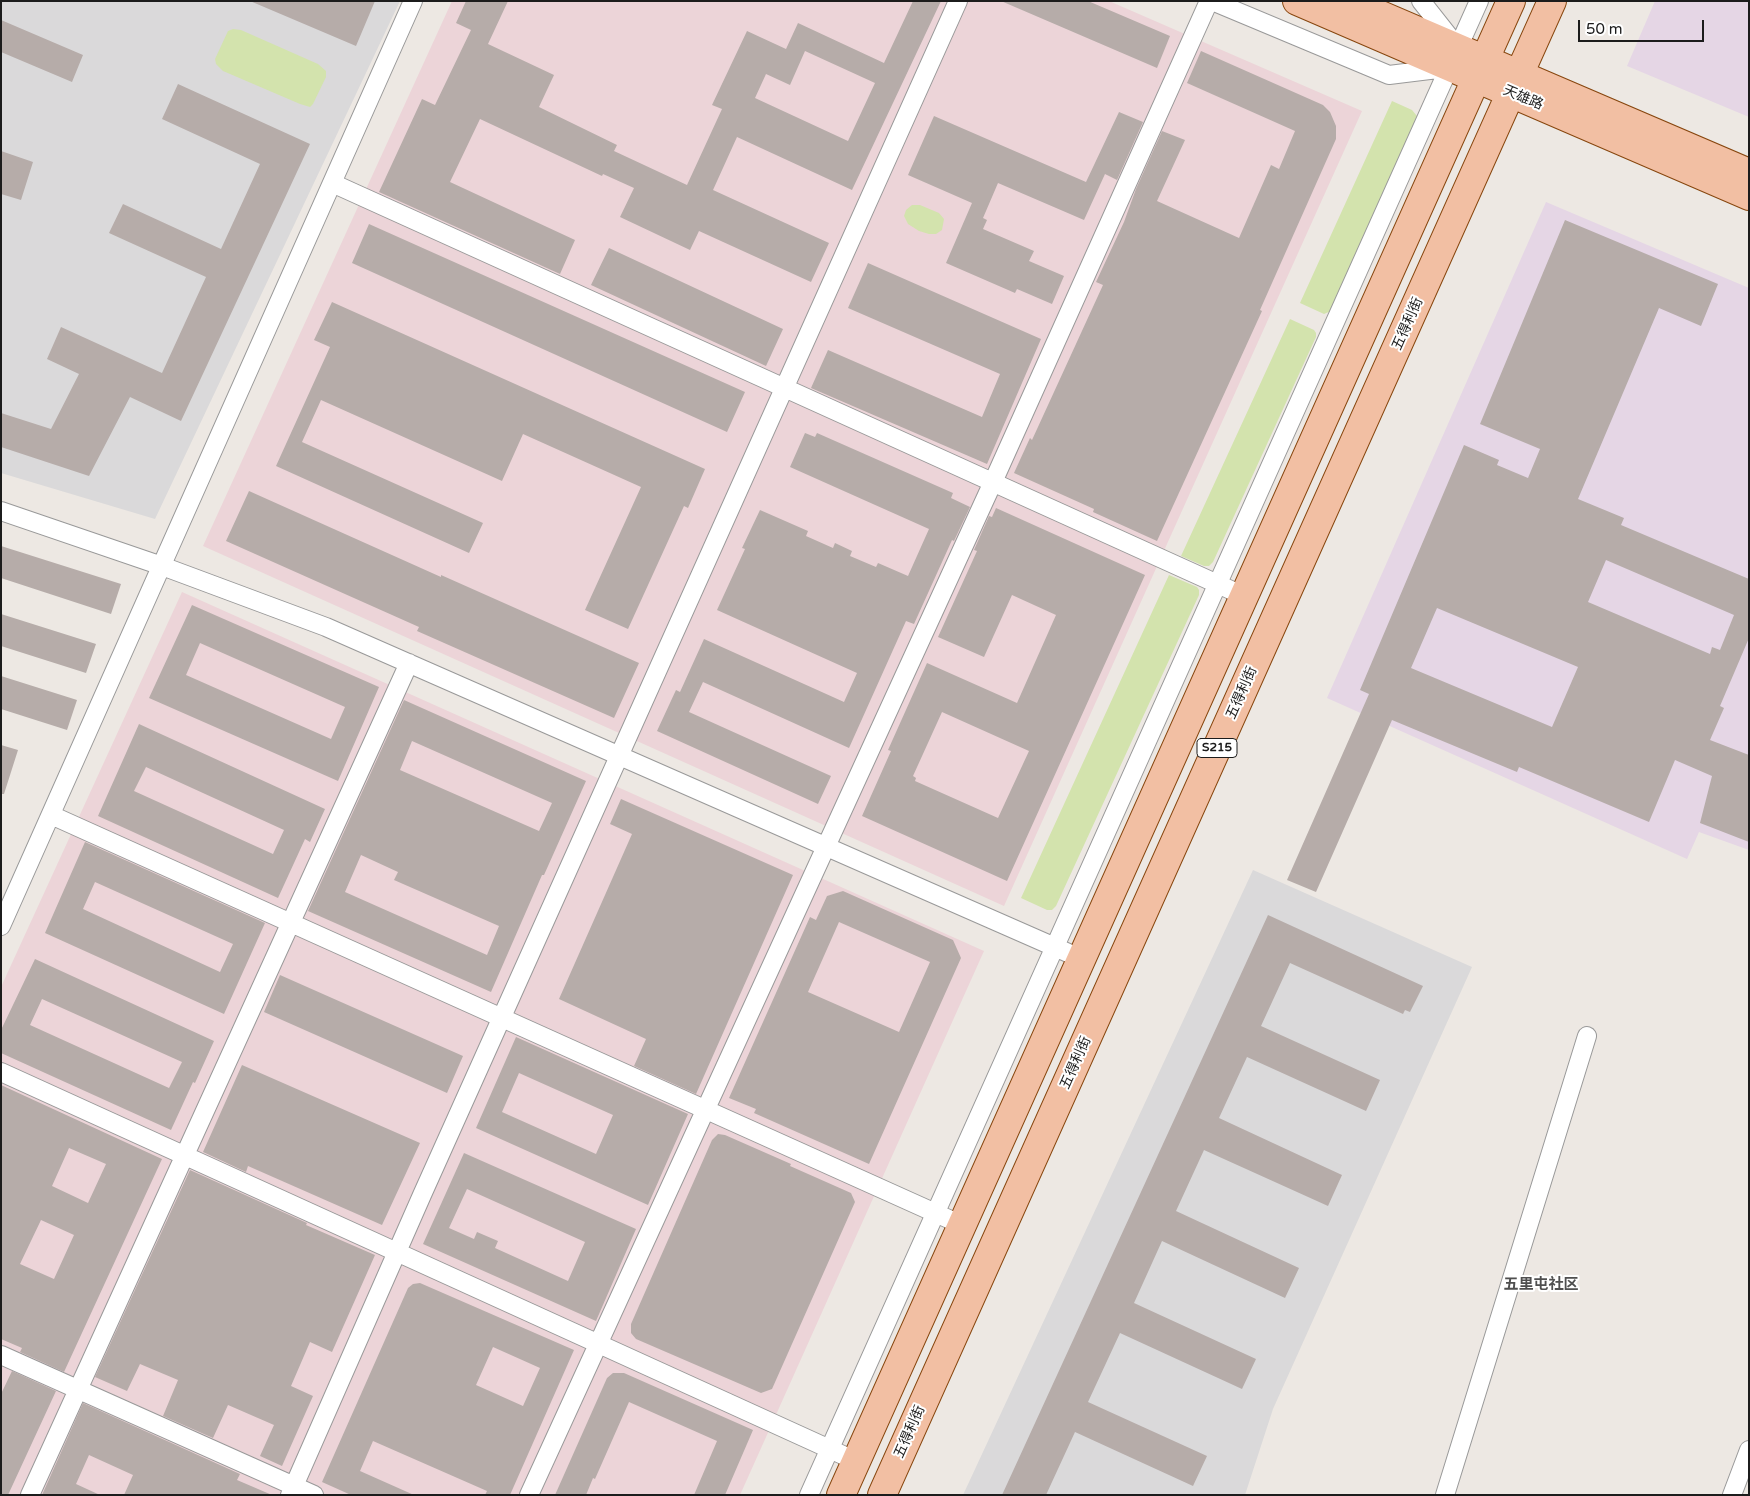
<!DOCTYPE html>
<html>
<head>
<meta charset="utf-8">
<style>
	body { margin:0 }
	#map { position:relative; width:1750px; height:1496px; overflow:hidden; background:#ede8e3; font-family:"Varela Round",sans-serif }
	canvas { display:block }
	.frame { position:absolute; inset:0; border:2px solid #1c1c1c; pointer-events:none }
	.scale { position:absolute; left:1578px; top:20px; width:126px; height:22px; box-sizing:border-box; border:2px solid #1c1c1c; border-top:0; padding-left:6px; font-size:15px; line-height:18px; white-space:nowrap; color:#1c1c1c; -webkit-text-stroke:4px #fff; paint-order:stroke }
</style>
</head>
<body>
<div id="map">
<canvas width="1750" height="1496"></canvas>
<div class="frame"></div>
<div class="scale">50 m</div>
</div>
<script>
const context = document.querySelector('canvas').getContext('2d');
context.lineJoin = 'round';
function fill(path, color) { context.fillStyle = color; context.fill(path, 'evenodd'); }
const poly = rows => new Path2D(rows.map(r => 'M' + r).join(''));
function stroke(path, color, width, dash) { context.strokeStyle = color; context.lineWidth = width; context.lineCap = dash ? 'butt' : 'round'; context.setLineDash(dash || []); context.stroke(path); }
function drawText(font, color, halo, rows, align = 'center') {
  context.font = font + ' "Varela Round","Noto Sans SC",sans-serif'; context.lineWidth = 4; context.setLineDash([]); context.textBaseline = 'middle'; context.strokeStyle = halo; context.fillStyle = color; for (const [text, x, y, turn = 0] of rows) {
    context.save(); context.translate(x, y); context.rotate((+turn || 0) * Math.PI / 180); context.textAlign = isNaN(turn) ? turn : align; if (halo) context.strokeText(text, 0, 0); context.fillText(text, 0, 0); context.restore();
  }
}
const residential = poly([
	[1,1,400,1,155,519,1,473],
	[1253,870,1472,967,1273,1409,1245,1495,963,1495]
]);
const commercial = poly([
	[452,1,1109,1,1362,111,1004,906,203,546],
	[182,592,984,951,740,1495,1,1495,1,987]
]);
const industrial = poly([
	[1655,1,1749,1,1749,117,1627,66],
	[1546,202,1749,288,1749,850,1699,832,1687,859,1327,698]
]);
const grass = poly([
	[233,29,241,30,318,64,326,71,326,77,313,104,310,107,300,104,223,71,216,64,215,59,228,31],
	[1392,101,1412,110,1417,116,1417,122,1331,311,1324,314,1300,303],
	[912,205,920,205,939,213,944,219,942,230,936,234,929,234,919,231,908,224,904,216,906,210],
	[1290,319,1314,330,1316,333,1316,337,1213,562,1209,566,1204,566,1181,556],
	[1169,575,1197,587,1199,590,1199,595,1056,906,1052,910,1047,910,1021,898]
]);
const building = poly([
	[250,1,375,1,356,46],
	[466,1,508,1,488,44,554,75,539,107,617,145,614,151,687,185,722,109,712,105,747,31,786,49,798,23,884,63,913,1,941,1,852,190,737,137,713,190,829,243,811,282,699,231,690,250,620,217,634,188,603,174,602,176,480,119,450,182,575,240,560,274,379,192,422,99,435,105,471,30,456,23],
	[805,51,875,83,848,141,755,98,766,74,790,85],
	[1001,1,1088,1,1170,36,1157,68],
	[1,20,83,55,72,82,1,52],
	[1201,51,1323,105,1330,112,1336,126,1336,139,1260,310,1262,311,1157,541,1093,512,1094,509,1014,473,1030,438,1032,440,1103,285,1096,282,1124,222,1136,189,1162,131,1185,140,1157,201,1239,238,1271,165,1279,169,1295,131,1187,83],
	[178,84,310,144,181,421,130,397,89,476,1,447,1,413,51,429,79,374,47,359,61,327,162,373,206,277,109,233,123,204,221,249,260,164,162,119],
	[1119,112,1143,122,1117,180,1105,174,1084,220,998,183,983,218,987,220,983,229,1034,251,1029,261,1064,276,1052,304,1017,289,1015,293,946,263,972,203,908,175,934,116,1086,182],
	[1,151,33,162,21,200,1,194],
	[1565,220,1718,284,1701,326,1659,308,1578,499,1624,518,1621,525,1749,579,1749,638,1720,706,1724,708,1710,740,1749,755,1749,842,1700,823,1712,776,1675,760,1649,822,1519,767,1517,772,1392,720,1316,892,1287,880,1369,694,1360,690,1464,445,1499,460,1497,465,1528,478,1540,449,1480,424],
	[1606,560,1734,615,1720,650,1712,647,1710,654,1588,602],
	[1437,608,1578,667,1552,727,1411,668],
	[369,224,745,392,727,432,352,263],
	[609,248,783,329,766,366,591,285],
	[868,263,1041,339,987,464,811,388,828,350,982,417,1000,374,848,308],
	[332,302,705,469,688,508,684,506,628,629,585,610,641,487,523,434,502,481,321,400,302,442,483,523,469,553,276,466,330,347,314,340],
	[805,433,815,437,817,433,953,493,951,498,970,507,954,541,952,540,914,624,906,621,849,748,703,682,689,712,831,776,818,804,657,731,676,690,680,692,704,639,844,702,857,673,717,610,745,549,742,548,760,510,808,531,806,536,833,548,835,543,852,551,850,556,876,567,878,563,908,576,929,529,790,467],
	[249,491,441,577,441,575,639,663,614,718,417,631,419,627,226,541],
	[996,508,1145,575,1007,881,862,816,891,751,888,750,927,663,1017,703,1056,615,1012,595,984,657,938,637,977,551,974,550,989,516,992,517],
	[942,712,1029,751,998,818,915,781,916,778,913,776],
	[1,546,121,584,111,614,1,578],
	[192,605,379,687,338,781,149,698],
	[200,643,345,707,331,739,186,675],
	[1,614,96,644,86,673,1,646],
	[1,676,77,700,67,730,1,709],
	[404,700,586,781,544,875,542,875,491,992,308,911],
	[412,741,552,803,539,831,400,770],
	[361,855,398,872,394,880,499,926,487,955,345,892],
	[139,724,325,809,310,842,305,839,278,898,98,816],
	[146,767,284,830,273,854,134,791],
	[1,745,18,750,4,794,1,794],
	[621,799,793,875,696,1094,634,1066,646,1039,559,999,632,834,610,824],
	[85,842,265,923,224,1014,45,933],
	[95,882,233,944,220,972,83,909],
	[843,891,953,940,961,958,869,1164,754,1113,756,1109,729,1098,810,917,816,920,827,896],
	[839,922,930,962,899,1032,808,992],
	[1268,915,1423,986,1410,1012,1405,1010,1403,1014,1290,963,1261,1026,1380,1080,1366,1111,1247,1057,1219,1118,1342,1175,1328,1206,1204,1150,1176,1211,1299,1268,1285,1298,1162,1241,1134,1303,1256,1359,1242,1389,1120,1333,1088,1402,1207,1456,1193,1486,1075,1432,1046,1495,1002,1495],
	[35,959,214,1041,195,1083,193,1082,171,1130,1,1053,1,1030],
	[42,999,182,1062,169,1088,30,1025],
	[280,975,463,1056,447,1093,264,1012],
	[516,1037,688,1114,648,1205,476,1128],
	[519,1073,613,1115,596,1154,502,1112],
	[242,1065,420,1143,382,1225,248,1166,246,1172,203,1152],
	[1,1085,162,1159,64,1372,20,1352,22,1348,1,1339],
	[69,1148,106,1164,88,1203,52,1186],
	[41,1220,74,1235,54,1279,20,1264],
	[718,1134,725,1135,791,1164,790,1166,851,1193,855,1202,772,1389,761,1393,636,1339,631,1333,631,1324,712,1140],
	[464,1153,636,1229,596,1321,423,1244],
	[467,1189,585,1242,568,1281,495,1248,498,1241,477,1232,474,1239,449,1228],
	[190,1170,307,1223,306,1225,375,1255,332,1352,310,1342,291,1386,313,1396,282,1466,260,1456,274,1425,228,1405,213,1438,163,1416,178,1380,140,1364,127,1391,95,1377],
	[420,1283,574,1350,510,1495,485,1495,487,1491,373,1441,360,1471,414,1495,351,1495,322,1482,408,1288,413,1284],
	[493,1347,540,1368,523,1406,476,1385],
	[12,1371,56,1391,8,1495,1,1495,1,1394],
	[613,1373,624,1373,753,1430,725,1495,694,1495,717,1441,629,1402,595,1479,593,1478,586,1495,555,1495,607,1378],
	[83,1403,240,1474,237,1480,272,1495,124,1495,133,1475,89,1455,76,1484,100,1495,42,1495]
]);
const minor = poly([
	[1212,1,1389,75,1446,68],
	[1421,1,1455,44],
	[332,183,1244,596],
	[1,511,162,566,326,627,1082,959],
	[51,815,962,1225],
	[1,926,413,1],
	[1,1072,856,1461],
	[1,1355,314,1495],
	[30,1495,409,663],
	[290,1495,422,1195,958,1],
	[529,1495,993,482,1209,1],
	[809,1495,1479,1],
	[1445,1495,1587,1036],
	[1732,1495,1749,1450]
]);
const primary = poly([
	[1297,1,1749,196],
	[1348,1,1749,173],
	[841,1495,1511,1],
	[882,1495,1552,1]
]);
const shields = [
	[1217,748,40]
];
const shieldNames = [
	["S215",1217,748]
];
const streetNames = [
	["天雄路",1523,98,23],
	["五得利街",1408,324,-66],
	["五得利街",1242,693,-66],
	["五得利街",1076,1063,-66],
	["五得利街",910,1432,-66]
];
const neighbourhoodNames = [
	["五里屯社区",1541,1285]
];
fill(residential, '#dad9da');
fill(commercial, '#ecd4d8');
fill(industrial, '#e5d6e5');
fill(grass, '#d3e3ad');
fill(building, '#b6aca9');
stroke(minor, '#999', 20);
stroke(primary, '#87460e', 30);
stroke(minor, '#fff', 18);
stroke(primary, '#f2bfa3', 28);
for (const [x, y, w] of shields) { const box = new Path2D(); box.roundRect(x - w / 2, y - 9.5, w, 19, 4); context.fillStyle = '#fff'; context.fill(box); stroke(box, '#1c1c1c', 1); }
drawText('bold 12px', '#1c1c1c', null, shieldNames);
drawText('14px', '#1c1c1c', '#fff', streetNames);
drawText('bold 15px', '#4f4f4f', '#fff', neighbourhoodNames);
</script>
</body>
</html>
